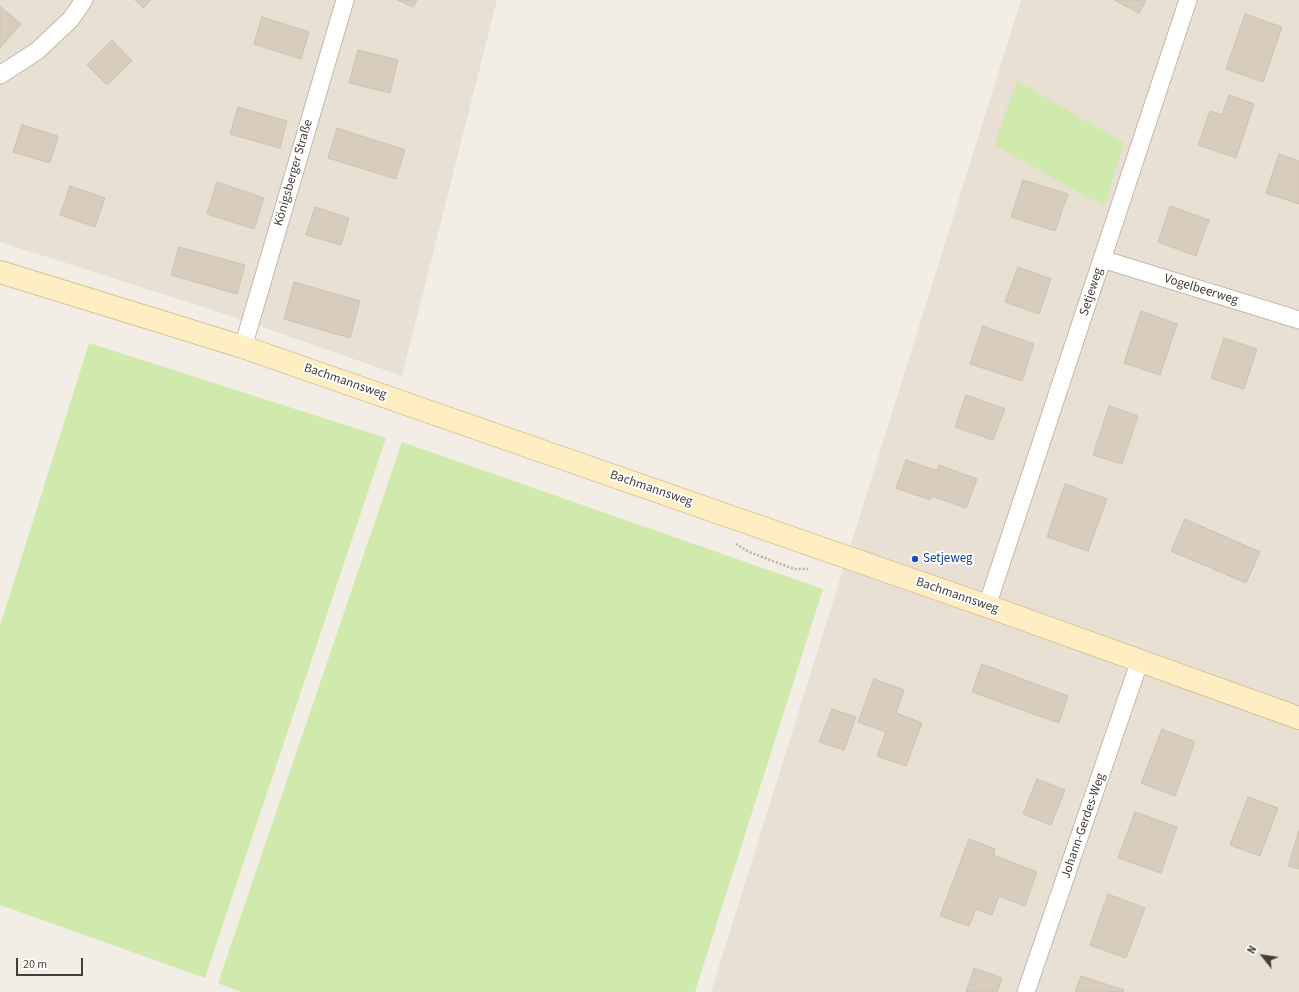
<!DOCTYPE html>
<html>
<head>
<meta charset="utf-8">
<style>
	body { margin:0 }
	#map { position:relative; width:1299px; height:992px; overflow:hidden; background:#f3eee5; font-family:"Source Sans 3",sans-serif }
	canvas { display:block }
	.north { position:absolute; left:1243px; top:936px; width:40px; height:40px; -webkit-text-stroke:3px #fff; paint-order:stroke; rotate:300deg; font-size:11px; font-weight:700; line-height:16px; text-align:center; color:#453e34 }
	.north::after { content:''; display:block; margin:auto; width:14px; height:18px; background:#453e34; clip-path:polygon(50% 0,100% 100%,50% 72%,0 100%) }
	.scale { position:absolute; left:16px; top:958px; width:67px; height:18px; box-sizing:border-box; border:2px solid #453e34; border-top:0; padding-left:5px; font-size:12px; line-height:14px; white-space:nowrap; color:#453e34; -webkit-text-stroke:3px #fff; paint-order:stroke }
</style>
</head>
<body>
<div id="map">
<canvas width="1299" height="992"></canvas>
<div class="north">N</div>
<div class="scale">20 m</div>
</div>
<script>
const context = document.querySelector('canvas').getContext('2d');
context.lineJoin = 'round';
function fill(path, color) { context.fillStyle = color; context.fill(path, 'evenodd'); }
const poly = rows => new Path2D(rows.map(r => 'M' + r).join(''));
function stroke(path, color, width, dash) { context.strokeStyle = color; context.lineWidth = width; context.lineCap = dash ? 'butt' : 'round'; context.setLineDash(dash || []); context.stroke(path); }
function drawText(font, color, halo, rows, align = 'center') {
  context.font = font + ' "Source Sans 3",sans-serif'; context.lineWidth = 4; context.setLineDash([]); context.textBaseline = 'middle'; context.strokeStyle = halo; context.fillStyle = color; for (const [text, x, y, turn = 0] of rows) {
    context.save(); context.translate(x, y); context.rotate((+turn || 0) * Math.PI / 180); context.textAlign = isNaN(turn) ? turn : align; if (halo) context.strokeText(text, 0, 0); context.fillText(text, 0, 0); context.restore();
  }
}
const residential = poly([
	[0,0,497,0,402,376,228,315,0,242],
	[1021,0,1299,0,1299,992,711,992]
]);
const green = poly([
	[1017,81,1124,143,1104,206,994,145],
	[89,343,386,438,205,978,0,905,0,626],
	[402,442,823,589,695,992,241,992,218,983]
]);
const building = poly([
	[135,0,151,0,143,8,135,0],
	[398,0,417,0,413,7,398,0],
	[1114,0,1146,0,1139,13,1114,0],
	[0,6,21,24,0,48,0,6],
	[1245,14,1282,27,1263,82,1226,69,1245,14],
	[262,17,309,32,301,59,254,44,262,17],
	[112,40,132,61,107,85,87,65,112,40],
	[358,50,398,60,390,93,349,83,358,50],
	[1229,95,1254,104,1236,158,1198,145,1210,111,1222,115,1229,95],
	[238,107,287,121,280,148,230,134,238,107],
	[22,125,58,136,50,163,13,152,22,125],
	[337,128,405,150,396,179,328,158,337,128],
	[1279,154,1299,161,1299,204,1266,193,1279,154],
	[1023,180,1068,194,1055,231,1011,217,1023,180],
	[217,182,264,198,254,229,207,214,217,182],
	[70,186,105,198,95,227,60,215,70,186],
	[1170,206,1209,220,1196,256,1158,242,1170,206],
	[315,207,349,218,341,245,306,235,315,207],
	[179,247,245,265,237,294,171,275,179,247],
	[1018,267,1051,279,1039,314,1005,302,1018,267],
	[294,282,360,301,350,338,284,319,294,282],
	[1141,311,1177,324,1160,375,1124,363,1141,311],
	[983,326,1034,344,1022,381,970,364,983,326],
	[1224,338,1257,349,1244,389,1211,378,1224,338],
	[966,395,1005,409,993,440,955,427,966,395],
	[1109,406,1138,416,1122,464,1093,455,1109,406],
	[906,460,937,471,939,465,977,479,966,508,932,496,930,500,896,488,906,460],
	[1065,484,1107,499,1088,551,1047,537,1065,484],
	[1185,519,1260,552,1246,583,1171,551,1185,519],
	[982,664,1068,696,1059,723,972,692,982,664],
	[874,679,904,690,896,713,922,723,906,766,877,756,886,732,858,722,874,679],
	[832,709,856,717,844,750,819,742,832,709],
	[1162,729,1195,742,1175,796,1141,783,1162,729],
	[1037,779,1065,790,1051,825,1023,814,1037,779],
	[1248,797,1278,808,1260,856,1230,845,1248,797],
	[1135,812,1177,827,1161,873,1118,858,1135,812],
	[1299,830,1299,869,1288,866,1299,830],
	[969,839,995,849,993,855,1037,872,1025,906,999,896,992,915,976,909,969,926,940,916,969,839],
	[1108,894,1145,908,1126,958,1090,945,1108,894],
	[974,968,1002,978,997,992,966,992,974,968],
	[1081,976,1124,990,1123,992,1075,992,1081,976]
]);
const path = poly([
	[736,544,749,552,794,569,808,569]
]);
const street = poly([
	[0,75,37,51,71,19,84,0],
	[1102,259,1299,320],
	[243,347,345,0],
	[987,606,1188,0],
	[1026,992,1140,660]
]);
const secondary = poly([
	[0,272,243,347,987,606,1299,718]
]);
const markers = [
	[915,559,4,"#1a4fb4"]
];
const streetNames = [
	["Königsberger Straße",294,173,-74],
	["Vogelbeerweg",1201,290,17],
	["Setjeweg",1092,292,-72],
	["Bachmannsweg",345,382,19],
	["Bachmannsweg",651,489,19],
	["Bachmannsweg",957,596,19],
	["Johann-Gerdes-Weg",1084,826,-71]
];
const transitNames = [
	["Setjeweg",923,559]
];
fill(residential, '#e7e0d3');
fill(green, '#d0e9ac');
fill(building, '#d8ccbd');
stroke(building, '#d0c1ad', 1);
stroke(street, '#c2b8aa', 19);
stroke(secondary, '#d5c193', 24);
stroke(path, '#c1b198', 2.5, [2, 2]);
stroke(street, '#fff', 17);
stroke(secondary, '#ffeec3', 22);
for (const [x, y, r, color] of markers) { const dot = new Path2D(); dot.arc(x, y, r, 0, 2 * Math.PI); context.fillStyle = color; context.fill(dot); stroke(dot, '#fff', 1.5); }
drawText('13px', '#453e34', '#fff', streetNames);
drawText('13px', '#164399', '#fff', transitNames, 'left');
</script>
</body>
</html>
